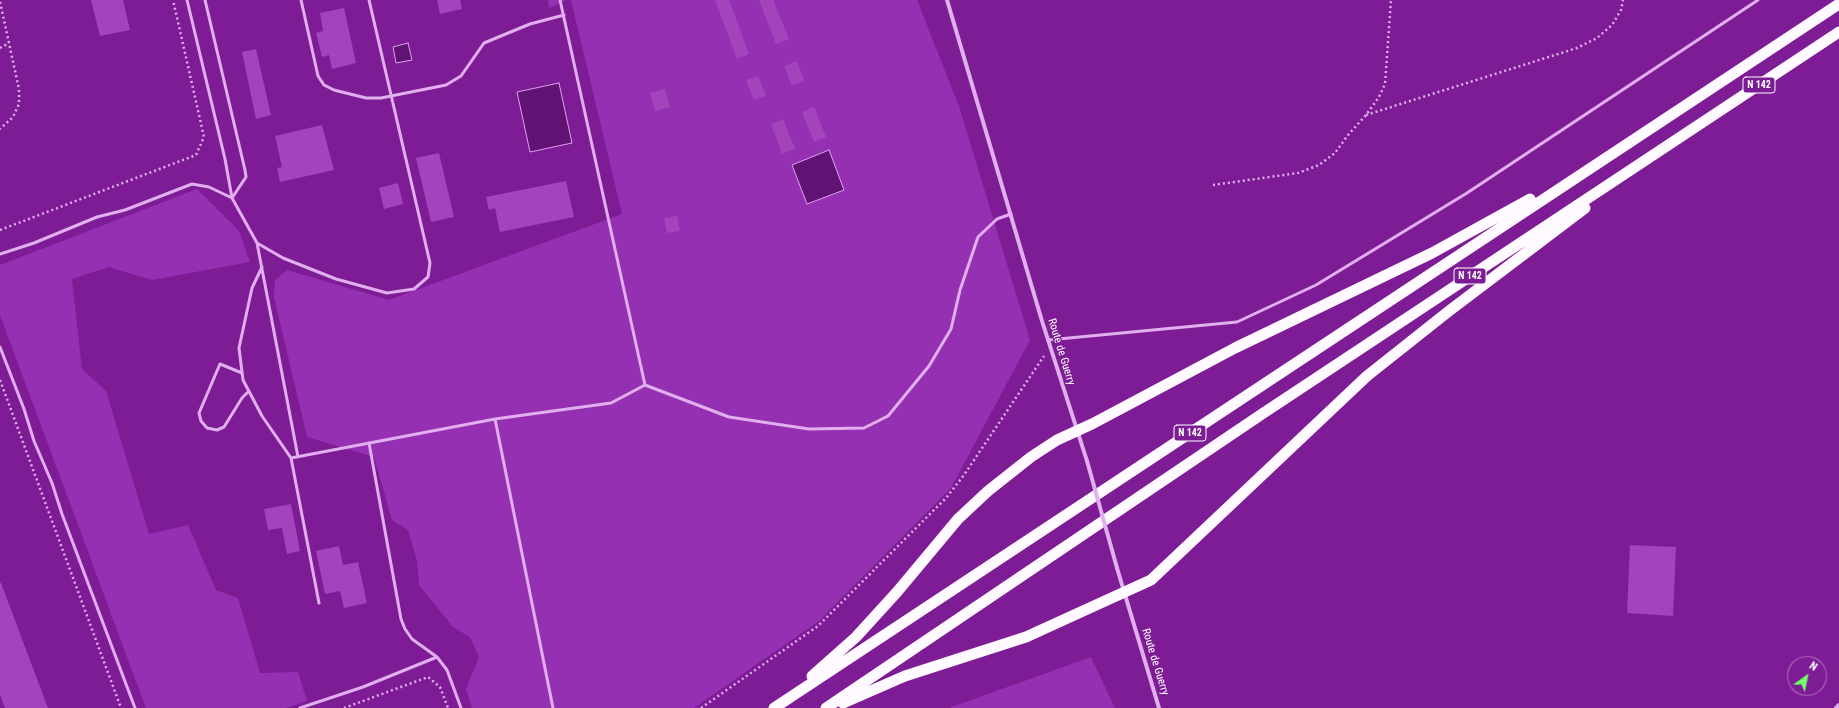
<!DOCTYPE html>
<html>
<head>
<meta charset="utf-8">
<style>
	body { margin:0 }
	#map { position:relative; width:1839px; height:708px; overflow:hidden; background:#7d1c95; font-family:"Roboto Condensed",sans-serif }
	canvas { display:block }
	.north { position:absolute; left:1787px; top:656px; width:40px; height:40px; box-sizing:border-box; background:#7d1c95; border:1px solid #b177bf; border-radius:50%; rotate:33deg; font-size:11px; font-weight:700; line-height:16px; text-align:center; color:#fff }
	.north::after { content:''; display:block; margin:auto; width:14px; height:18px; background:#74ff6c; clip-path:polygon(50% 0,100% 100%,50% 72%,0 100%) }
</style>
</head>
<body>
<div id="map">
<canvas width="1839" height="708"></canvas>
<div class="north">N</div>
</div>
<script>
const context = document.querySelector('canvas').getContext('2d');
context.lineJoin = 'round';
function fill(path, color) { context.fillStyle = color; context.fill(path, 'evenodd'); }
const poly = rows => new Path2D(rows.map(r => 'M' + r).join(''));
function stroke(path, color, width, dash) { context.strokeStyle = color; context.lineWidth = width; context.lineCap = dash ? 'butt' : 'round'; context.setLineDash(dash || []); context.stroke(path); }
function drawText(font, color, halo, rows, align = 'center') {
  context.font = font + ' "Roboto Condensed",sans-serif'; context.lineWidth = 3; context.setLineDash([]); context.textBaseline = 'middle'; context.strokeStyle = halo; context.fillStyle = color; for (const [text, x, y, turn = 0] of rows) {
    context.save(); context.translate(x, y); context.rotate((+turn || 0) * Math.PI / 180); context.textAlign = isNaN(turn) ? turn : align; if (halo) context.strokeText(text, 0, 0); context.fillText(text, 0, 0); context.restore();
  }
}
const green = poly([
	[548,0,567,0,549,8],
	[571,0,917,0,959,106,1030,340,951,488,819,621,694,708,472,708,466,689,479,657,470,637,453,627,419,585,417,561,408,530,392,520,374,457,307,437,274,297,275,280,287,270,389,300,622,214],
	[197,189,239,231,250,262,152,280,109,267,72,279,82,369,106,391,149,534,188,525,216,590,238,598,260,673,298,672,307,701,286,708,146,708,0,315,0,265],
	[1091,657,1115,708,949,708]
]);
const water = poly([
	[408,43,412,60,396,63,393,47,408,43],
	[559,83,572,143,530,152,517,92,559,83],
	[829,150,844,190,807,204,792,165,829,150]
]);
const building = poly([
	[91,0,123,0,130,30,100,36],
	[437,0,460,0,462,9,440,14],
	[715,0,729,0,749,54,737,59],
	[759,0,773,0,789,39,776,44],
	[344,8,356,63,332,69,329,55,322,57,316,33,323,31,320,13],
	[256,49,271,115,256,119,242,52],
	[797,61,804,81,792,86,784,66],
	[758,76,766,96,754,100,746,80],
	[665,89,670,107,655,111,650,93],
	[814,107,826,137,814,142,802,112],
	[783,119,795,149,782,154,771,124],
	[322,125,334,170,280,182,277,168,282,167,275,136],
	[439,153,454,217,431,222,416,158],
	[566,181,574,217,500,232,495,208,489,210,486,197],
	[398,183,403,204,384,209,379,188],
	[677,216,680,231,667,233,664,218],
	[291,504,300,551,287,554,282,528,268,530,264,509],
	[1630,545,1676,547,1673,616,1627,613],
	[339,546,343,565,358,562,367,603,344,608,340,591,325,594,316,551],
	[0,583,1,583,48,708,5,708,0,695]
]);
const path = poly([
	[0,2,19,89,19,104,13,117,0,129],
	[0,48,9,43],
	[1366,115,1577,48,1597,38,1612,25,1621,10,1623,0],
	[1213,185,1298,173,1319,165,1335,153,1348,135,1366,115,1379,97,1385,84,1391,0],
	[0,230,196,155,204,137,173,0],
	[0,380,121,708],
	[344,708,428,677,440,687,448,708],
	[701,708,818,626,946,498,964,475,1044,356]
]);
const service = poly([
	[187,0,225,159,232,198,257,243,298,457],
	[301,0,318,76,324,85,334,90,366,98,381,98,446,85,461,76,484,43,530,24,564,15],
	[560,0,645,385],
	[257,243,283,258,336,279,387,293,414,289,428,277,430,263,369,0],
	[0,254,34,243,97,217,125,210,192,184,209,187,232,198,246,177,245,170,205,0],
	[262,267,252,288,239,348,243,380,262,416,291,458,319,603],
	[1048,340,1237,322,1316,285,1467,193,1758,0],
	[0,347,24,409,34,441,52,483,62,514,135,708],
	[242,373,220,364,199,413,201,421,207,428,217,430,224,427,242,398,249,391],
	[495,419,553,708],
	[369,443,401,619,405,629,412,639,437,657,447,670,461,708],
	[291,458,495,419,611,403,645,385,729,417,809,429,864,428,888,416,929,366,951,329,960,290,978,237,997,219,1011,214],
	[300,708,363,687,437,657]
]);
const minor = poly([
	[947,0,1042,321,1087,461],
	[1117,568,1159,708],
	[1836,708,1839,705]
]);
const trunk = poly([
	[812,676,856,637,897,592,958,519,988,491,1031,457,1057,440,1092,424,1235,348,1432,253,1530,199],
	[843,703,905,676,1026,637,1151,580,1367,376,1449,311,1585,208],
	[774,708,1839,4],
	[826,708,1262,414,1839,32]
]);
const minorBridge = poly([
	[1087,461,1117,568]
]);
const shields = [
	[1759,85,32],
	[1470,276,32],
	[1190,433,32]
];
const shieldNames = [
	["N 142",1759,85],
	["N 142",1470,276],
	["N 142",1190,433]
];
const streetNames = [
	["Route de Guerry",1061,352,73],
	["Route de Guerry",1155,662,73]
];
fill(green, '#9630b3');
fill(water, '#601373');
stroke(water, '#dfa1f1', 1);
fill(building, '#a344bc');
stroke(path, '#e1aeef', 2.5, [2, 3]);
stroke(service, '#e1aeef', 3);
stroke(minor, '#e1aeef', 4);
stroke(trunk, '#fefaff', 11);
stroke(minorBridge, '#e1aeef', 4);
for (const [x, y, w] of shields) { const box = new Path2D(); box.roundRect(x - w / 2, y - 8, w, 16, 3); context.fillStyle = '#7d1c95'; context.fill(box); stroke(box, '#fff', 1); }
drawText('bold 10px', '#fff', null, shieldNames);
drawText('11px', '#fff', '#7d1c95', streetNames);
</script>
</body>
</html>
